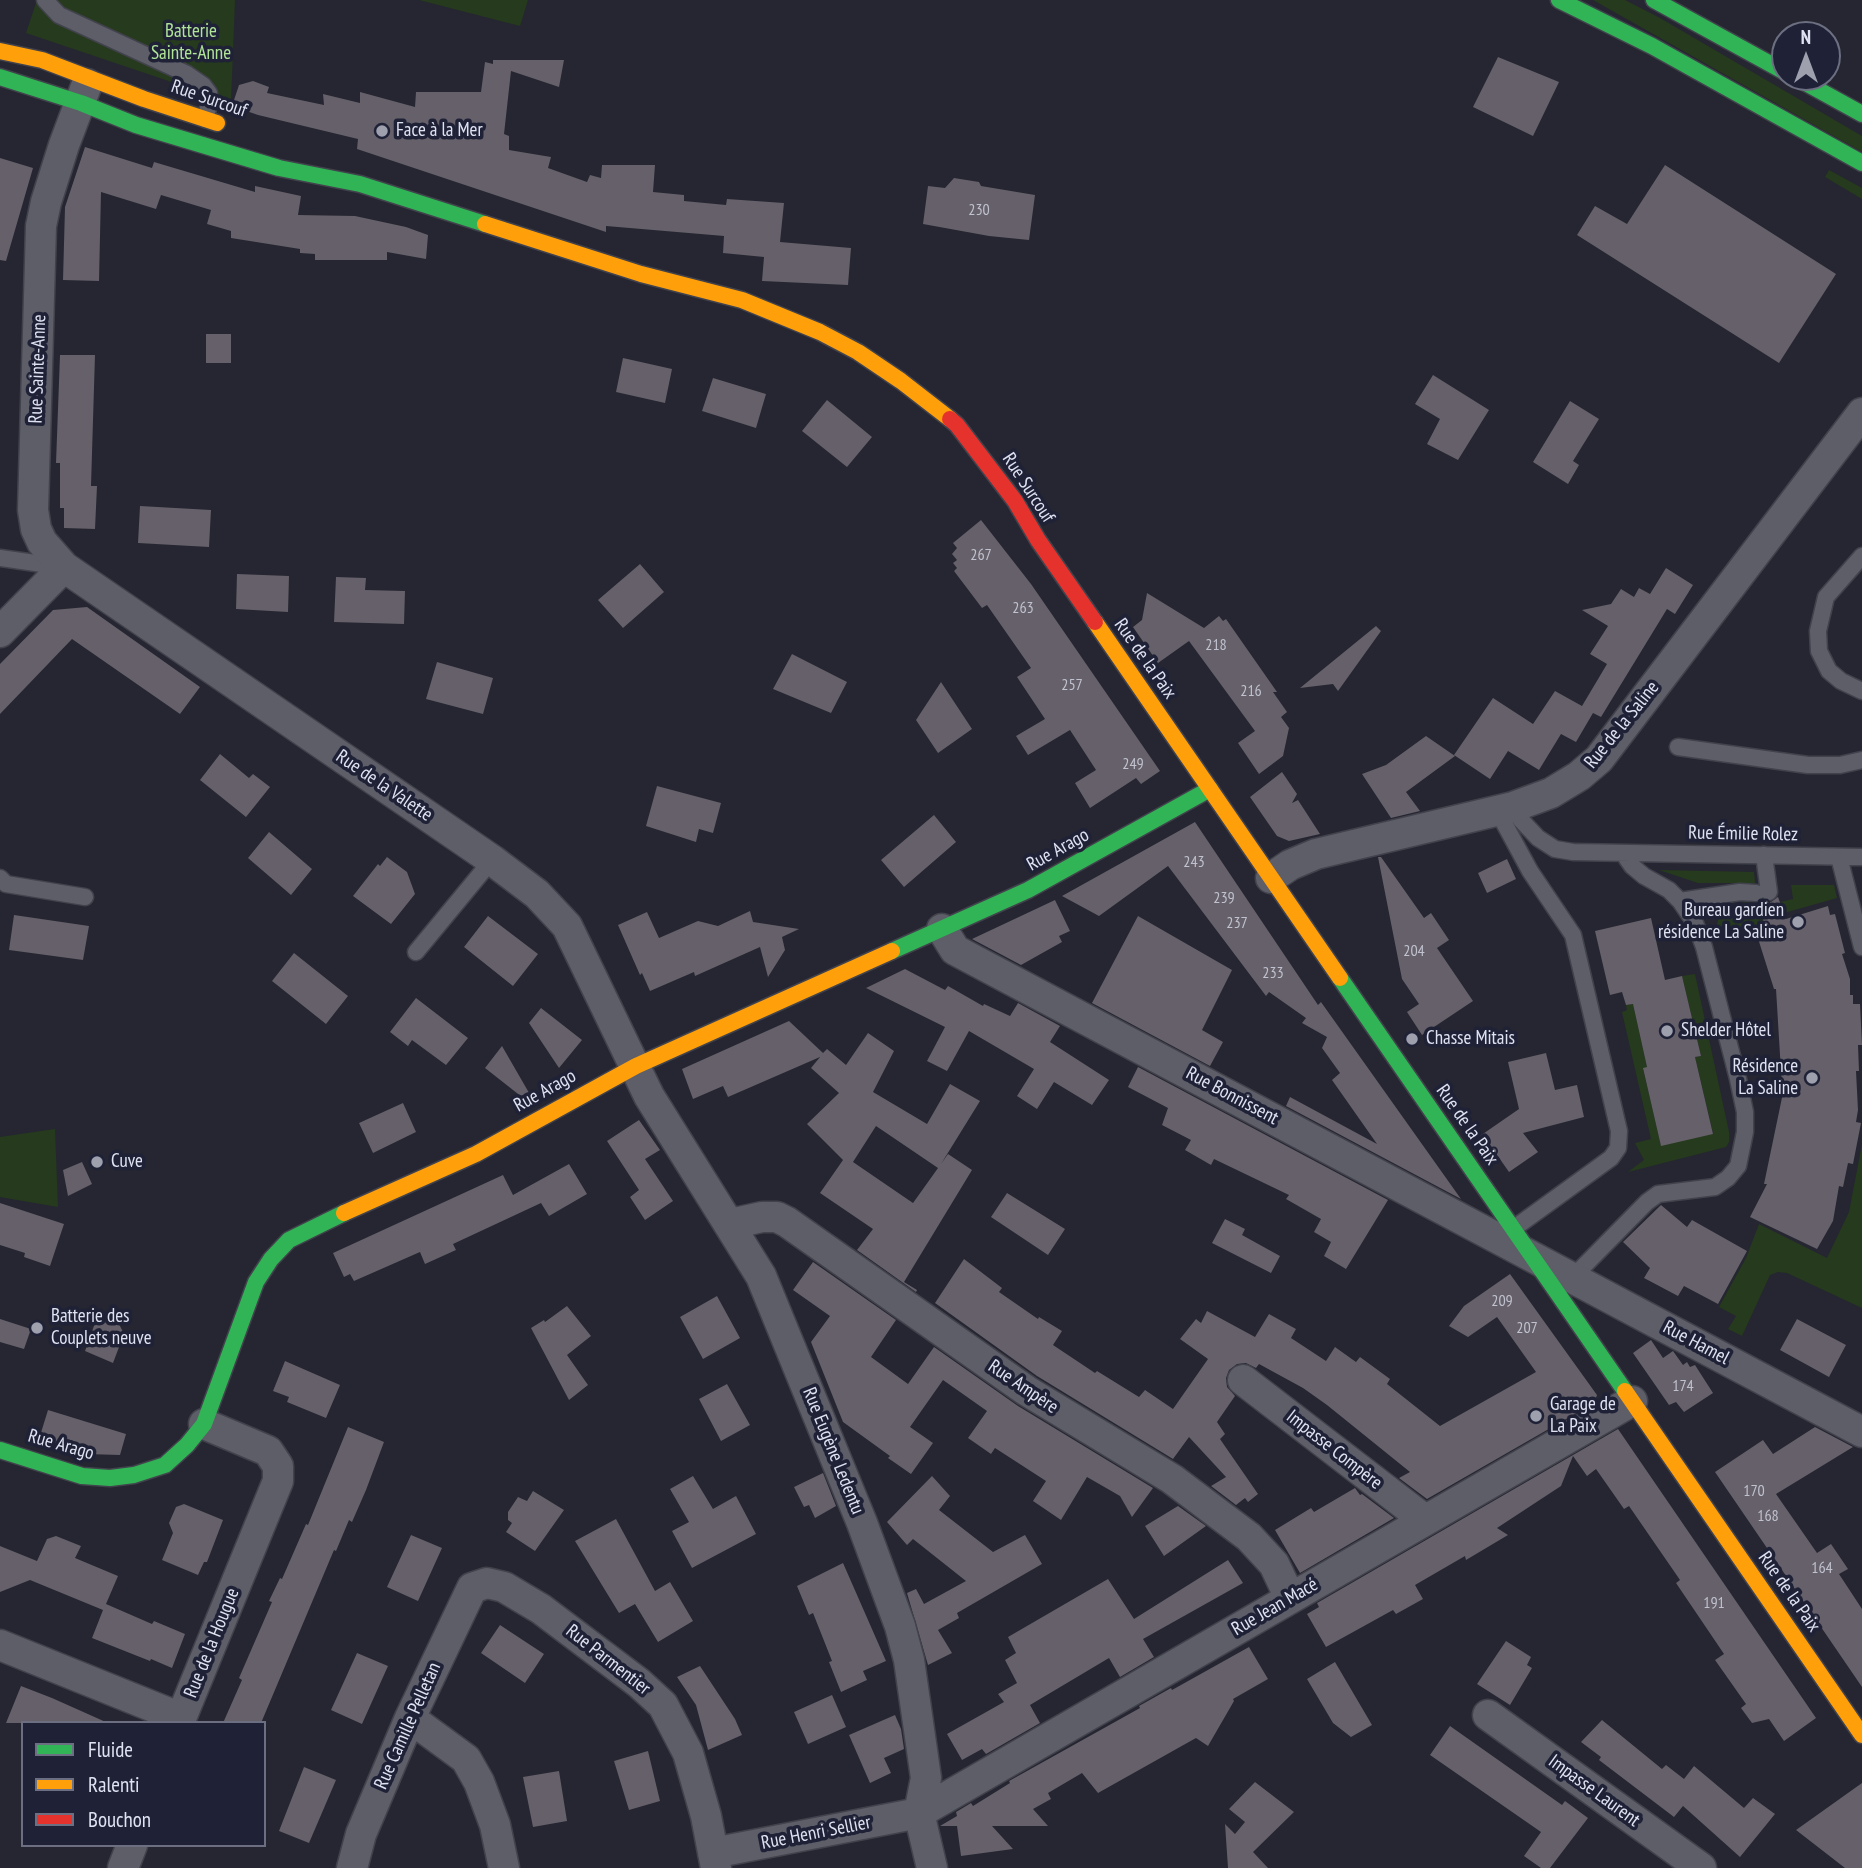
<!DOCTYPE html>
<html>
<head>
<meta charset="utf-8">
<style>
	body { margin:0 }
	#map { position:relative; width:1862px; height:1868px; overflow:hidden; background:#252631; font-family:"PT Sans Narrow",sans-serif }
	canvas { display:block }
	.legend { position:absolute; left:21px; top:1721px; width:245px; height:126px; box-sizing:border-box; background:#1f2237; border:2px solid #6c6f81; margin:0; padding:9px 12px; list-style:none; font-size:21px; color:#dfe2f1 }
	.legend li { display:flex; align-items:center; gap:14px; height:35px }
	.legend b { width:35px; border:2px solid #6c6f81 }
	.north { position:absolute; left:1771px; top:21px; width:70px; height:70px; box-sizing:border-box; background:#1f2237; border:2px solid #6c6f81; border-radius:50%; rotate:0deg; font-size:19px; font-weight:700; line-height:28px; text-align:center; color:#dfe2f1 }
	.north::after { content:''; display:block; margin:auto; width:24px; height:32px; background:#9ea0ae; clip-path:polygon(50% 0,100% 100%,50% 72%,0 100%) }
</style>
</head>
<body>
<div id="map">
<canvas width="1862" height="1868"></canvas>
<ul class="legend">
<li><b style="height:9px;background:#30b455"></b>Fluide</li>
<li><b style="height:9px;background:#ff9f0a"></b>Ralenti</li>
<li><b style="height:9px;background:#e5322d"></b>Bouchon</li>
</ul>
<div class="north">N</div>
</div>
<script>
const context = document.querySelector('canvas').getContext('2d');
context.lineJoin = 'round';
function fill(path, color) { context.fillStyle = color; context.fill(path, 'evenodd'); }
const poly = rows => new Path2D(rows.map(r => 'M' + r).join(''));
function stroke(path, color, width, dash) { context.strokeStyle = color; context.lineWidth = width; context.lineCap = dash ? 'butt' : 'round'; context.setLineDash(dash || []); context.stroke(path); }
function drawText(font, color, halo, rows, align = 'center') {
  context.font = font + ' "PT Sans Narrow",sans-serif'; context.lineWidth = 7; context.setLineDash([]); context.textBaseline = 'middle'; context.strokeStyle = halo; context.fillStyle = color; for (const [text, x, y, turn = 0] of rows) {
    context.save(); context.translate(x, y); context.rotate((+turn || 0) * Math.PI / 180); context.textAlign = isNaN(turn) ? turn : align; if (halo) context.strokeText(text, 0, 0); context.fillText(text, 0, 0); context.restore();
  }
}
const green = poly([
	[37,0,235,0,231,102,26,33],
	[419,0,528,0,520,26],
	[1593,0,1625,0,1660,18,1862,136,1862,152],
	[1829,170,1862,188,1862,199,1825,177],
	[1659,870,1754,872,1755,883,1698,883],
	[1791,885,1834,885,1837,898,1784,913,1780,902,1793,899],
	[1745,902,1758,904,1765,926,1715,933,1719,916,1734,906],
	[1695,974,1729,1132,1729,1142,1726,1147,1628,1172,1644,1160,1635,1143,1651,1139,1622,1012,1627,1010,1626,1005,1633,1004,1647,1067,1643,1069,1661,1145,1713,1133,1695,1057,1701,1056,1682,976],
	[55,1129,58,1207,0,1197,0,1137],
	[1862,1144,1862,1308,1787,1273,1778,1272,1770,1275,1742,1336,1728,1329,1736,1316,1719,1307,1746,1258,1759,1224,1827,1258,1849,1212]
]);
const building = poly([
	[1498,57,1559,82,1533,136,1473,107],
	[493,60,564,60,559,87,511,71,504,134,509,136,509,150,551,157,548,168,587,182,590,175,601,178,602,165,655,165,653,192,684,195,684,201,726,205,727,199,784,203,780,242,851,248,848,285,762,281,764,257,723,253,724,236,606,226,606,232,357,149,358,139,258,115,232,106,239,85,253,81,269,87,267,93,324,105,323,94,360,103,360,92,415,107,416,92,481,92,485,62,493,64],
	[85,147,152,168,154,162,255,192,255,186,301,196,298,215,355,216,406,227,428,235,426,259,387,252,387,260,315,260,315,254,300,253,300,249,231,238,231,231,207,224,211,210,161,195,156,209,101,192,99,281,63,280,65,207],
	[0,158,33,168,6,261,0,260],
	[1665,165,1836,274,1779,363,1577,235,1595,206,1627,224],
	[954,178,979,182,981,186,1035,195,1029,240,989,236,923,224,928,186,945,188],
	[206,334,231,334,231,363,206,363],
	[60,355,95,355,91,486,97,486,95,529,64,528,64,508,60,508,60,463,56,463],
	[623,358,672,369,665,403,616,392],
	[1433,375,1489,410,1458,460,1427,444,1440,419,1415,404],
	[713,378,766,394,756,428,702,411],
	[827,400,872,437,847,467,802,431],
	[1570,401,1599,419,1573,461,1579,465,1568,484,1533,462],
	[140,506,211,510,209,547,138,543],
	[981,520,1031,584,1160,771,1141,784,1136,778,1090,808,1075,783,1096,770,1070,730,1028,755,1016,736,1045,719,1017,677,1031,668,987,605,982,608,954,571,957,568,953,563,957,560,952,554,957,548,953,543],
	[640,564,664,592,623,628,598,600],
	[1666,568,1693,585,1675,614,1667,609,1601,717,1593,713,1576,742,1561,734,1539,770,1508,751,1490,779,1454,755,1493,698,1533,724,1555,691,1582,706,1607,664,1590,654,1608,626,1582,610,1611,604,1621,589,1634,597,1639,588,1650,594],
	[237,574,289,576,288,612,236,609],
	[336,577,366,578,365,590,405,591,404,624,334,622],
	[1147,593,1204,628,1219,616,1223,621,1226,619,1277,692,1273,692,1287,712,1281,717,1289,728,1283,756,1259,774,1238,743,1255,731,1189,641,1158,663,1133,627,1142,620],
	[87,607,200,687,180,714,72,639,0,714,0,664,53,610],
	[1376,626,1381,631,1338,691,1333,684,1300,688],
	[792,654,847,682,831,713,773,689],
	[437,662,493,678,483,714,426,699],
	[941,682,972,729,938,753,916,720],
	[1426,736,1455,756,1406,792,1420,811,1391,818,1362,774,1386,765],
	[220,754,249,778,253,774,270,787,246,817,200,780],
	[1282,772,1297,794,1292,803,1298,800,1320,834,1289,841,1277,836,1250,797],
	[657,786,721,803,713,833,699,829,696,842,646,826],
	[934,815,956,842,904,887,881,860],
	[1195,822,1318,1005,1321,1002,1461,1199,1286,1106,1290,1097,1377,1144,1332,1080,1340,1073,1322,1048,1327,1037,1302,1023,1306,1018,1269,992,1266,996,1168,866,1099,916,1062,896],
	[269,832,312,869,291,895,248,858],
	[387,857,407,872,415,894,391,924,353,896,378,864,380,866],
	[1378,857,1381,857,1424,918,1431,913,1449,940,1437,948,1473,1001,1422,1035,1407,1012,1419,1004,1402,979],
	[1507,859,1516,879,1487,893,1478,873],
	[1778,897,1786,919,1828,906,1830,915,1835,914,1845,953,1842,954,1850,979,1850,995,1853,995,1853,1004,1860,1004,1862,1045,1858,1045,1859,1071,1856,1071,1858,1110,1856,1122,1861,1123,1853,1164,1848,1163,1843,1187,1839,1186,1833,1221,1817,1249,1750,1217,1767,1184,1764,1184,1784,1088,1782,1088,1776,989,1774,989,1755,929,1765,926,1758,903,1763,900,1771,902],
	[1055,900,1070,931,1059,936,1062,942,1021,965,972,939],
	[750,911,753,922,799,929,782,937,785,950,768,977,760,947,695,976,694,972,650,991,642,973,640,975,618,925,647,912,659,938,698,921,718,926],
	[14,915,89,926,83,960,9,950],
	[488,916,538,954,513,986,464,947],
	[1138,916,1232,970,1202,1030,1223,1042,1210,1066,1092,1003],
	[1651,918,1665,980,1682,976,1701,1056,1695,1057,1713,1134,1661,1146,1643,1068,1647,1067,1633,1004,1626,1005,1622,992,1610,995,1595,931],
	[294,953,348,996,326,1024,272,981],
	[905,969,945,990,948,986,983,1006,984,1004,1010,1016,1018,1003,1060,1026,1050,1042,1109,1080,1092,1105,1054,1082,1037,1109,1017,1096,1034,1069,969,1031,947,1071,927,1061,945,1027,866,988],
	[416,998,468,1038,446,1065,412,1040,408,1046,390,1032],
	[541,1008,582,1040,559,1068,529,1023],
	[789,1021,823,1053,827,1049,846,1065,868,1033,894,1051,873,1092,927,1124,950,1084,980,1101,941,1164,948,1154,972,1170,904,1282,917,1290,916,1292,857,1250,873,1229,820,1193,843,1160,807,1124,839,1093,811,1068,820,1057,728,1097,723,1086,693,1099,682,1069],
	[876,1126,938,1168,913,1203,853,1162],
	[502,1046,532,1098,527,1101,485,1068],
	[1546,1053,1555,1090,1577,1085,1584,1117,1523,1133,1538,1152,1509,1172,1488,1142,1481,1144,1477,1138,1519,1109,1508,1062],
	[1138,1067,1388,1200,1346,1269,1324,1256,1331,1242,1314,1232,1321,1219,1286,1199,1289,1195,1214,1159,1211,1165,1185,1150,1191,1140,1162,1125,1168,1108,1128,1087],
	[403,1103,416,1132,373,1153,359,1123],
	[639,1120,660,1150,645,1159,673,1201,645,1220,630,1197,639,1190,607,1141],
	[82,1162,92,1184,68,1196,63,1170],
	[569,1164,587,1194,549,1216,541,1203,453,1244,456,1250,425,1264,420,1252,354,1281,350,1274,344,1277,333,1253,503,1175,513,1195],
	[1007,1193,1065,1229,1048,1255,991,1217],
	[0,1203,64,1224,50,1266,24,1257,25,1253,0,1245],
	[1661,1205,1687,1227,1692,1220,1747,1251,1718,1304,1684,1286,1678,1296,1644,1278,1650,1268,1623,1242],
	[1225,1219,1245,1229,1242,1235,1280,1256,1271,1273,1212,1243],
	[964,1259,1002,1288,999,1292,1038,1319,1039,1317,1062,1331,1053,1345,1095,1373,1097,1371,1139,1397,1145,1390,1173,1409,1208,1359,1180,1339,1196,1319,1201,1323,1207,1311,1255,1337,1269,1314,1296,1329,1291,1338,1326,1361,1335,1347,1356,1362,1360,1357,1390,1379,1387,1384,1440,1426,1536,1372,1497,1317,1468,1337,1449,1326,1464,1306,1510,1274,1597,1395,1594,1403,1427,1499,1399,1478,1410,1472,1327,1405,1303,1388,1259,1364,1256,1368,1246,1363,1237,1364,1229,1370,1226,1378,1227,1387,1235,1396,1217,1422,1225,1434,1220,1439,1258,1494,1248,1502,1245,1498,1236,1505,1211,1486,1226,1477,1189,1437,1173,1459,1037,1376,935,1303],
	[813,1262,896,1320,871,1357,908,1384,934,1347,1018,1406,1153,1488,1132,1517,1120,1496,1087,1477,1061,1520,1033,1501,1046,1481,995,1448,991,1454,968,1438,987,1411,943,1380,910,1427,933,1443,911,1474,888,1458,890,1456,843,1422,811,1342,830,1316,793,1290],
	[717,1296,740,1338,703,1359,680,1317],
	[567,1306,591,1336,567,1355,588,1385,569,1400,531,1328,544,1320,545,1322],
	[0,1319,31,1329,24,1349,0,1342],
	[1797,1319,1846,1345,1829,1377,1780,1350],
	[105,1320,118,1322,124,1334,113,1363,85,1351,95,1323],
	[1651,1340,1663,1358,1673,1351,1683,1365,1687,1362,1690,1367,1695,1365,1713,1393,1684,1412,1676,1402,1669,1405,1633,1353],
	[285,1361,340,1385,326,1418,287,1402,289,1397,273,1391],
	[727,1384,750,1425,721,1441,699,1399],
	[48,1410,126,1434,120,1455,86,1454,39,1439],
	[348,1427,384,1442,366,1490,352,1522,349,1520,336,1551,334,1550,261,1723,223,1723,242,1680,239,1678,272,1602,269,1601,280,1578,282,1579,306,1524,308,1525],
	[1815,1427,1853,1447,1776,1494,1817,1553,1831,1544,1848,1569,1839,1574,1862,1609,1862,1687,1715,1472,1763,1440,1773,1454],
	[1618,1429,1816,1718,1784,1741,1769,1719,1752,1723,1741,1708,1746,1704,1715,1660,1724,1654,1676,1583,1680,1580,1629,1506,1624,1509,1596,1469,1587,1476,1573,1456,1561,1486,1497,1528,1508,1535,1466,1560,1465,1556,1415,1585,1423,1599,1396,1614,1393,1610,1326,1647,1307,1614,1319,1607,1317,1603],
	[823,1473,836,1506,815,1518,809,1505,804,1507,794,1487],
	[693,1476,713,1509,736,1496,756,1534,692,1568,672,1531,689,1522,670,1489],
	[932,1476,950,1496,939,1510,993,1552,1025,1535,1042,1564,957,1613,959,1618,938,1630,952,1653,928,1665,907,1593,916,1589,924,1604,966,1581,913,1539,907,1545,887,1522],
	[1355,1488,1360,1495,1362,1494,1394,1518,1300,1573,1275,1530,1311,1508,1314,1512],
	[533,1491,564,1510,535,1551,506,1532,512,1523,508,1520,508,1512,518,1497,527,1501],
	[184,1504,223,1520,207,1562,204,1562,198,1575,162,1560,173,1533,169,1523,176,1507],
	[1178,1506,1206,1526,1164,1556,1145,1526],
	[616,1519,655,1591,670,1582,693,1621,658,1642,635,1604,619,1613,575,1541],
	[411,1535,442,1548,418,1601,387,1587],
	[56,1536,81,1546,75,1558,118,1576,106,1604,152,1624,154,1621,185,1634,172,1668,151,1659,150,1661,92,1638,103,1610,30,1580,0,1592,0,1546,37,1561,47,1539],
	[1228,1560,1243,1583,1143,1639,1154,1657,1120,1677,1109,1658,1030,1705,1040,1723,986,1754,982,1749,962,1760,947,1734,1004,1702,998,1694,1017,1683,1005,1660,1016,1653,1008,1637,1108,1579,1134,1619],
	[843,1563,886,1661,863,1671,867,1680,841,1692,829,1662,832,1661,813,1613,809,1615,797,1586],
	[500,1625,544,1654,525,1683,481,1653],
	[1506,1641,1531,1657,1527,1665,1532,1668,1510,1705,1477,1684],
	[1249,1647,1268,1679,1233,1699,1234,1701,1208,1746,1196,1738,1098,1793,1082,1773,1048,1793,1051,1799,1033,1809,1048,1826,992,1826,1013,1849,961,1856,957,1826,940,1826,957,1816,956,1812,971,1803,973,1806,1010,1783,1009,1781,1140,1708,1139,1706,1171,1688,1172,1690],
	[357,1653,388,1666,362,1724,331,1710],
	[1335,1662,1372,1725,1351,1737,1333,1723,1307,1679],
	[700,1666,735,1719,742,1735,708,1750,696,1705,677,1677],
	[21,1686,52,1698,108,1723,6,1723],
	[832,1695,846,1727,808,1744,794,1712],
	[895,1715,901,1729,904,1749,884,1758,891,1773,870,1783,849,1735],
	[1602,1720,1662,1769,1666,1765,1684,1779,1694,1766,1744,1808,1753,1798,1775,1814,1740,1857,1683,1806,1674,1817,1599,1760,1601,1757,1581,1742],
	[1450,1726,1562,1805,1565,1801,1588,1818,1550,1868,1541,1868,1524,1856,1541,1832,1430,1755],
	[648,1751,660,1801,629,1810,614,1761],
	[304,1767,336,1780,309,1843,279,1831],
	[559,1771,567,1821,533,1827,523,1777],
	[1255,1782,1294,1812,1253,1852,1268,1868,1228,1868,1225,1824,1235,1834,1245,1822,1229,1809],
	[1862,1783,1862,1868,1845,1868,1796,1830]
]);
const lane = poly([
	[45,0,59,15,187,74,203,85,209,93,209,105,205,119],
	[1862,556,1826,597,1818,631,1819,651,1829,671,1841,681,1862,691],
	[0,558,63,567],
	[1678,747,1808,765,1840,765,1862,760],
	[1513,807,1521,820,1538,838,1555,849,1573,852,1862,857],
	[1497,810,1530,871,1573,935,1619,1131,1618,1148,1611,1158,1513,1229],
	[1764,855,1769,892],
	[1839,857,1862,947],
	[0,878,6,884,85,897],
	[1680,901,1740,892,1756,893],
	[416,952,492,860],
	[1573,1277,1647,1202,1658,1194,1715,1187,1728,1178,1738,1166,1745,1132,1745,1112,1738,1079,1704,947,1695,923,1680,901,1669,890,1644,876,1632,866,1623,853]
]);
const street = poly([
	[64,567,492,860,537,894,567,926,649,1096,761,1276,862,1523,900,1626,909,1660,926,1778,919,1813,932,1868],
	[0,632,64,567,42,542,36,529,33,510,41,226,46,202,64,145,87,84],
	[1271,878,1290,865,1316,854,1513,807,1551,793,1579,776,1599,759,1862,413],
	[942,929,955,950,1862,1432],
	[730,1224,762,1217,777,1217,787,1222,1027,1391,1172,1479,1249,1537,1274,1564,1290,1598],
	[1243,1380,1425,1520],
	[0,1645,181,1718],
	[1488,1715,1701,1868],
	[410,1718,466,1759,479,1782,495,1825,504,1868],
	[179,1723,278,1481,278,1466,268,1451,204,1424],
	[713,1853,919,1813,1632,1401],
	[123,1868,132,1845],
	[352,1868,361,1834,410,1718,472,1588,487,1583,504,1587,541,1609,639,1683,663,1705,688,1753,706,1816,716,1868]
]);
const fast = poly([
	[1559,0,1652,46,1862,163],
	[1654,0,1785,72],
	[0,77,81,103,136,125,279,168,360,184,485,224],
	[1795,77,1862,114],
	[892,951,1028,890,1210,789],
	[1340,978,1625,1391],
	[0,1450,82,1476,110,1478,134,1475,165,1465,187,1445,204,1424,256,1282,271,1259,289,1240,344,1213]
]);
const slow = poly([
	[0,51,42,60,144,99,217,123],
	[485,224,641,274,742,300,820,332,858,352,901,381,950,419],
	[1095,622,1340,978],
	[344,1213,476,1154,636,1066,892,951],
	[1625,1391,1862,1735]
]);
const jam = poly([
	[950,419,957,425,1015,501,1038,540,1095,622]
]);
const markers = [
	[382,131,7,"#9ea0ae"],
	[1798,922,7,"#9ea0ae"],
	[1667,1031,7,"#9ea0ae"],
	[1412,1039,7,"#9ea0ae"],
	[1812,1078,7,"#9ea0ae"],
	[97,1162,7,"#9ea0ae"],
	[37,1328,7,"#9ea0ae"],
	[1536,1416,7,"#9ea0ae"]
];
const numberNames = [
	["230",979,210],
	["267",981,555],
	["263",1023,608],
	["218",1216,645],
	["257",1072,685],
	["216",1251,691],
	["249",1133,764],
	["243",1194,862],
	["239",1224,898],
	["237",1237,923],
	["204",1414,951],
	["233",1273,973],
	["209",1502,1301],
	["207",1527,1328],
	["174",1683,1386],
	["170",1754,1491],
	["168",1768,1516],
	["164",1822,1568],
	["191",1714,1603]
];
const parkNames = [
	["Batterie",191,32],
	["Sainte-Anne",191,54]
];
const streetNames = [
	["Rue Surcouf",209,99,19],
	["Rue Sainte-Anne",38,369,-88],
	["Rue Surcouf",1028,488,57],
	["Rue de la Paix",1145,659,55],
	["Rue de la Saline",1622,725,-51],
	["Rue de la Valette",384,786,34],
	["Rue Émilie Rolez",1743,834,1],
	["Rue Arago",1058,850,-29],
	["Rue Arago",545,1091,-29],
	["Rue Bonnissent",1232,1096,28],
	["Rue de la Paix",1467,1125,55],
	["Rue Hamel",1696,1343,28],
	["Rue Ampère",1023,1387,34],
	["Rue Arago",61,1445,16],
	["Impasse Compère",1334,1450,38],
	["Rue Eugène Ledentu",833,1451,68],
	["Rue de la Paix",1789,1592,55],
	["Rue Jean Macé",1275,1607,-30],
	["Rue de la Hougue",212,1643,-68],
	["Rue Parmentier",608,1660,38],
	["Rue Camille Pelletan",408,1726,-66],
	["Impasse Laurent",1594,1791,36],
	["Rue Henri Sellier",816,1833,-11]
];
const poiNames = [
	["Face à la Mer",396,131],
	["Bureau gardien",1784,911,"right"],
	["résidence La Saline",1784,933,"right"],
	["Shelder Hôtel",1681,1031],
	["Chasse Mitais",1426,1039],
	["Résidence",1798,1067,"right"],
	["La Saline",1798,1089,"right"],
	["Cuve",111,1162],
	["Batterie des",51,1317],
	["Couplets neuve",51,1339],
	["Garage de",1550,1405],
	["La Paix",1550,1427]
];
fill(green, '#263a1d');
fill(building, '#656069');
stroke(lane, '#41424c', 19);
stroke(street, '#41424c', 33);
stroke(fast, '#41424c', 19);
stroke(slow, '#41424c', 19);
stroke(jam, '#41424c', 19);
stroke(lane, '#5d5e68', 16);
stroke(street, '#5d5e68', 30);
stroke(fast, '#30b455', 16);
stroke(slow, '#ff9f0a', 16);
stroke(jam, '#e5322d', 16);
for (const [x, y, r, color] of markers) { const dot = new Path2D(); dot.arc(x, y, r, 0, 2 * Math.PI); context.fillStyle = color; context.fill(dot); stroke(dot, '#1f2237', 2.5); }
drawText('16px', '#c0c2cf', null, numberNames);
drawText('19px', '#b0e497', '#1f2237', parkNames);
drawText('19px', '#dfe2f1', '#1f2237', streetNames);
drawText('19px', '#dfe2f1', '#1f2237', poiNames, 'left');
</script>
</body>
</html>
